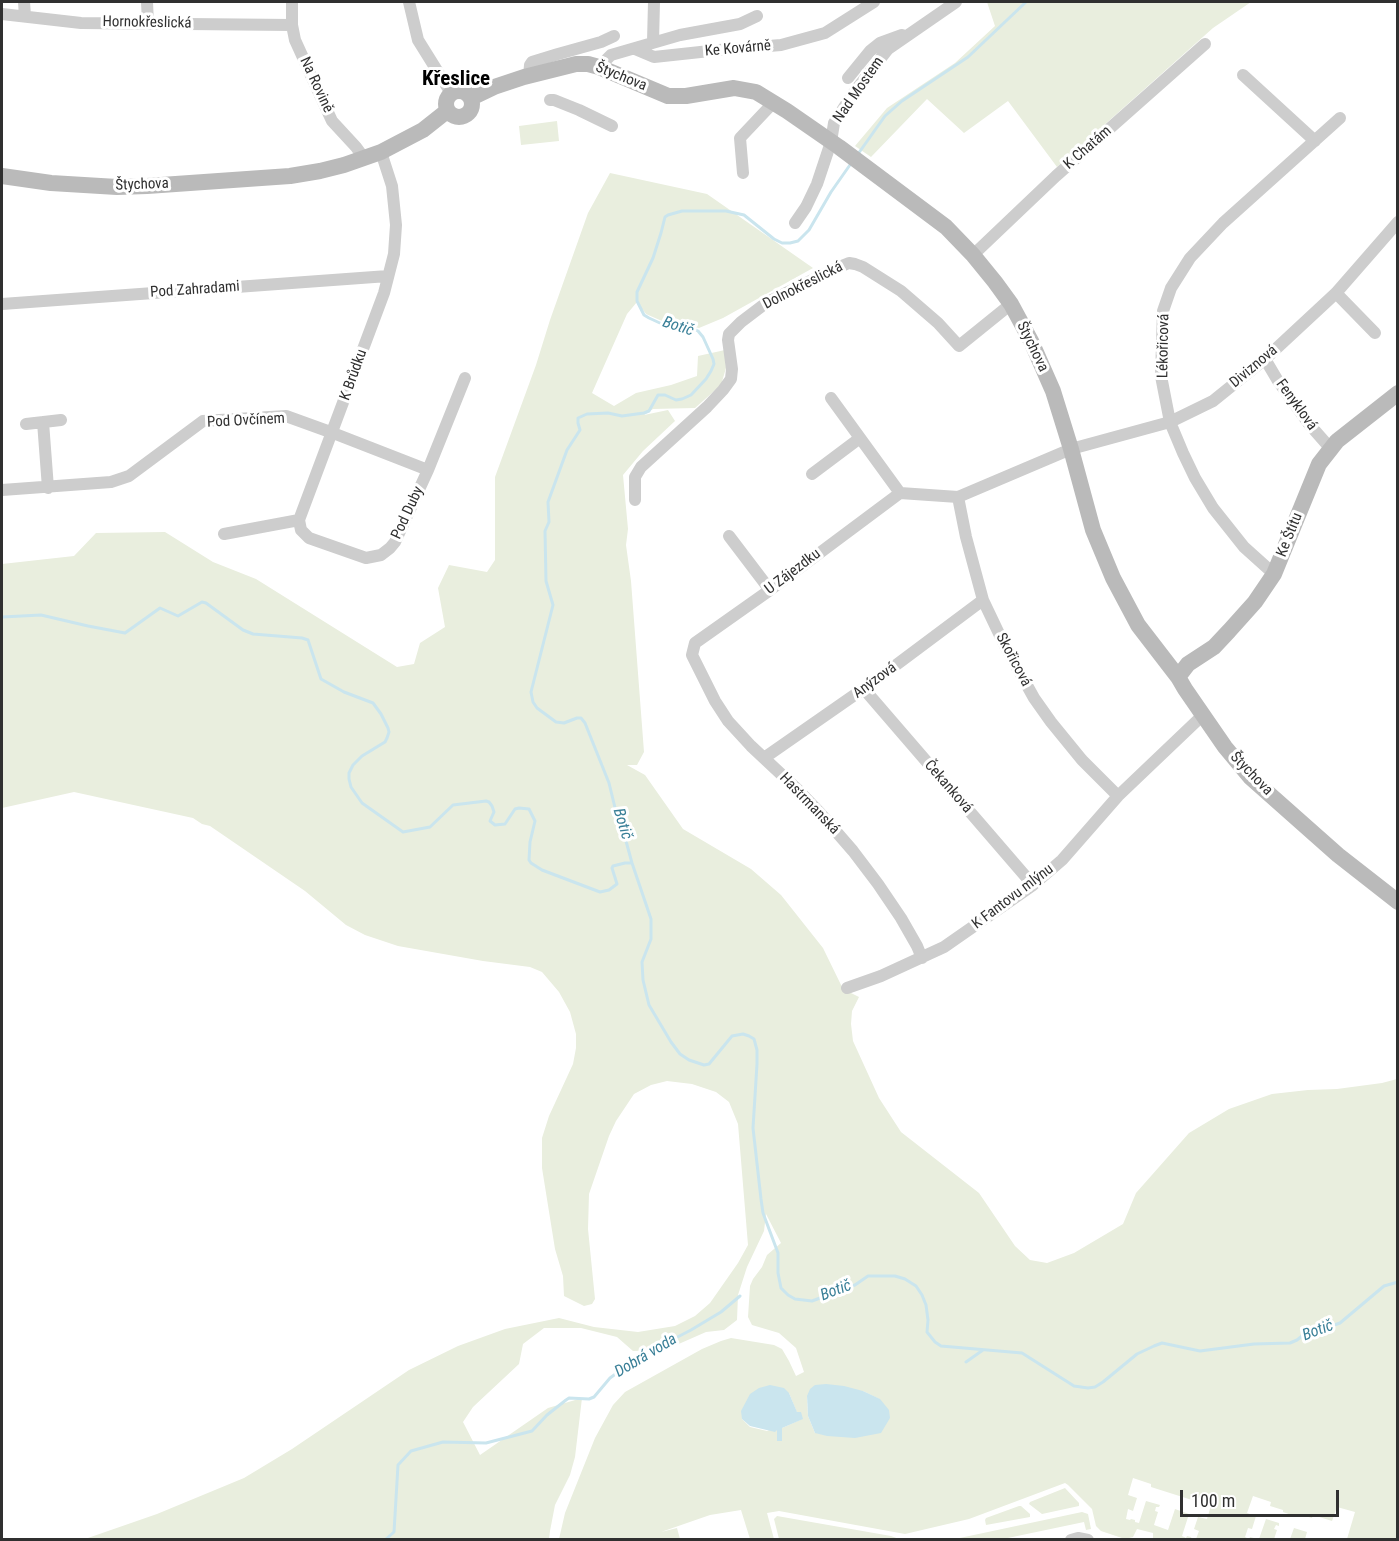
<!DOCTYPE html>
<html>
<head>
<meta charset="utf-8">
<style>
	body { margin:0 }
	#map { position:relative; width:1399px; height:1541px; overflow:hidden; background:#fff; font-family:"Roboto Condensed",sans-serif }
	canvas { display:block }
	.frame { position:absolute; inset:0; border:3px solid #303030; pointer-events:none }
	.scale { position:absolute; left:1180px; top:1490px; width:159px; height:27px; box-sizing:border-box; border:3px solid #303030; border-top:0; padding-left:8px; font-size:18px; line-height:21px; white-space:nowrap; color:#303030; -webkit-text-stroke:4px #fff; paint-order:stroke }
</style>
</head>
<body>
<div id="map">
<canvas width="1399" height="1541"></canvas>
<div class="frame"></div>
<div class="scale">100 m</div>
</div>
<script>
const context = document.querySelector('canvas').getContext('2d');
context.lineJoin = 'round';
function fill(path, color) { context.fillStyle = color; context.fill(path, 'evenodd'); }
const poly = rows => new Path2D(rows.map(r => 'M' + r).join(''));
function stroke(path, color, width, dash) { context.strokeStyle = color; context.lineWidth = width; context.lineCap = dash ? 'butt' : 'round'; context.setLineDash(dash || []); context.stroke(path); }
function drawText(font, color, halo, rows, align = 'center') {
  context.font = font + ' "Roboto Condensed",sans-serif'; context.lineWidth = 6; context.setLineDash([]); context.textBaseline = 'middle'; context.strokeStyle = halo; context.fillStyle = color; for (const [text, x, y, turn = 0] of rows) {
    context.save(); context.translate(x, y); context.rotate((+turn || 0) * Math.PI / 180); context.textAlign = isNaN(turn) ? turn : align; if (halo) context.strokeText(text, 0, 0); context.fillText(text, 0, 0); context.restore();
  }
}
const green = poly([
	[987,2,1251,2,1213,28,1057,167,1008,101,964,133,927,99,871,157,855,146,887,108,955,63,995,26],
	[557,121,559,141,521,145,519,126],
	[610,173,707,194,813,268,723,318,699,328,680,323,662,321,646,314,637,302,627,314,592,393,614,406,636,393,671,385,697,376,698,356,725,350,726,368,721,385,695,408,653,409,644,415,668,410,675,421,643,451,623,475,628,529,626,545,631,581,644,752,637,765,627,765,645,775,683,829,751,869,781,895,823,948,843,989,859,997,852,1011,851,1024,853,1041,879,1098,901,1132,979,1193,1015,1246,1030,1260,1047,1263,1074,1253,1123,1224,1136,1193,1189,1133,1229,1109,1272,1094,1308,1090,1337,1089,1382,1083,1397,1079,1397,1539,1347,1539,1355,1512,1337,1507,1332,1521,1313,1515,1312,1518,1298,1514,1297,1517,1283,1512,1283,1510,1270,1506,1271,1502,1253,1496,1247,1513,1256,1516,1252,1529,1248,1528,1245,1537,1249,1539,1250,1537,1254,1538,1254,1539,1196,1539,1199,1531,1194,1529,1198,1517,1207,1519,1212,1502,1194,1497,1192,1500,1151,1487,1151,1484,1133,1478,1128,1495,1137,1498,1133,1511,1128,1509,1126,1519,1130,1520,1131,1519,1135,1520,1135,1522,1139,1523,1146,1501,1160,1505,1159,1507,1156,1507,1155,1511,1158,1512,1154,1525,1168,1530,1175,1509,1189,1514,1182,1536,1186,1538,1187,1536,1191,1537,1192,1539,1153,1539,1153,1533,1137,1529,1133,1537,1125,1539,1101,1531,1096,1526,1092,1509,1068,1485,1065,1483,969,1519,905,1534,779,1511,767,1513,774,1539,750,1539,741,1510,710,1515,661,1532,677,1528,680,1539,559,1539,565,1513,595,1438,613,1405,625,1392,702,1349,721,1341,731,1338,774,1345,782,1349,789,1361,796,1376,804,1372,796,1348,779,1333,752,1325,748,1317,750,1286,753,1279,762,1267,767,1255,781,1243,766,1214,764,1231,747,1267,738,1295,737,1320,724,1330,706,1332,665,1350,633,1351,617,1337,581,1328,544,1328,523,1344,519,1364,473,1407,463,1422,480,1455,548,1408,582,1398,575,1457,570,1475,555,1505,550,1531,549,1539,85,1539,157,1514,244,1478,292,1449,409,1370,458,1346,505,1329,559,1318,594,1327,638,1332,675,1326,695,1316,710,1303,738,1263,748,1245,738,1124,729,1102,716,1092,692,1084,667,1081,651,1085,634,1094,616,1121,609,1136,589,1194,588,1229,595,1299,592,1304,584,1306,564,1296,563,1276,555,1249,542,1168,542,1138,549,1116,573,1064,576,1048,576,1034,570,1012,559,992,542,972,530,967,483,961,398,946,365,935,346,925,305,891,210,826,202,824,193,818,74,792,2,808,2,564,74,556,96,533,165,532,213,562,256,579,397,667,414,664,420,643,445,627,438,588,449,565,487,572,495,560,495,477,536,365,550,320,588,213],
	[863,1391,879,1399,815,1433,808,1416,807,1396],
	[789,1393,800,1420,782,1428,782,1440,777,1427,767,1431,750,1427,742,1419],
	[1065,1488,1079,1503,1079,1506,1042,1514,1029,1504,1030,1502],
	[1019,1506,1021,1506,1030,1514,1030,1517,986,1525,985,1520,986,1518],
	[1082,1512,1088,1514,1091,1529,1086,1530,1084,1522,1003,1539,955,1539],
	[777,1516,891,1536,899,1539,817,1540,816,1538,809,1539,779,1539,774,1519],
	[1266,1519,1279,1523,1279,1526,1276,1525,1274,1529,1277,1530,1274,1539,1259,1539],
	[1294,1528,1307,1532,1305,1539,1290,1539]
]);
const water = poly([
	[826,1384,844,1386,863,1391,880,1399,889,1410,890,1418,881,1433,855,1438,827,1436,815,1433,808,1416,807,1396,810,1389,815,1385],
	[770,1385,784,1388,789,1393,797,1412,801,1412,803,1419,782,1428,782,1441,777,1441,777,1430,775,1432,750,1426,742,1419,741,1411,750,1394,759,1388]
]);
const stream = poly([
	[858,154,885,116,902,101,968,57,1026,2],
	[852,162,831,192,809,230,798,241,790,243,782,243,774,239,744,215,726,211,682,211,668,215,665,217,661,233,653,258,637,292,637,301,644,315,649,318,662,324,689,327,698,331,703,337,713,359,714,364,711,371,706,379,691,395,682,399,676,400,665,395,658,395,649,411,644,413,622,416,608,413,587,414,578,418,578,423,580,430,567,450,548,502,549,522,545,531,546,581,553,605,531,692,533,702,537,708,556,722,564,723,577,718,581,718,585,723,609,783,618,820,626,841,632,863,651,919,651,939,642,962,643,980,649,1005,671,1042,680,1054,689,1060,704,1065,709,1064,732,1036,743,1034,749,1036,754,1039,757,1050,757,1064,753,1128,761,1199,763,1213,778,1253,778,1273,781,1288,788,1295,795,1299,812,1301,855,1285,868,1276,895,1276,905,1279,916,1286,922,1295,926,1305,928,1320,927,1332,935,1342,941,1346,1022,1353,1074,1386,1088,1388,1095,1387,1103,1382,1137,1354,1154,1346,1162,1343,1200,1351,1254,1344,1290,1343,1297,1340,1307,1332,1326,1328,1340,1323,1384,1286,1398,1282],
	[2,617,41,615,88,626,125,633,160,608,178,616,202,602,206,603,243,630,253,634,302,638,308,640,321,679,344,692,373,703,381,714,388,728,389,732,387,738,385,742,362,756,353,765,349,773,349,779,351,787,362,803,403,832,430,827,453,805,486,801,489,802,492,806,494,812,490,821,495,825,505,824,515,809,519,808,529,809,535,821,530,842,529,860,531,863,542,870,600,892,609,890,617,884,612,868,613,866,625,863,632,863],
	[966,1362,983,1350],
	[385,1540,394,1532,398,1465,411,1451,443,1442,486,1443,532,1431,547,1415,566,1400,569,1398,589,1399,594,1397,610,1378,639,1357,691,1330,721,1312,740,1296]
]);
const street = poly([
	[24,2,25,16],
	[147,2,148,23],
	[292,2,292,25,295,40,320,95,332,121,356,147,364,158],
	[409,2,418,40,451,93],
	[2,14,81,23,292,25],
	[653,42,654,2],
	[635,49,654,57,719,50,781,45,825,33,874,2],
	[599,67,611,55,680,35,740,24,757,16],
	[1243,75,1315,141],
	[529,76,530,65,532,62,558,54,601,42,614,36],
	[848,78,870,51,880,43,902,35],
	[550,100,554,100,579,110,612,126],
	[743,173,740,138,774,102],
	[795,223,806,207,817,184,831,142,834,123,852,95,888,49,956,2],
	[973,255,1056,176,1205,44],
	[1336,293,1375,333],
	[2,304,388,276],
	[1265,359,1278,381,1309,424,1331,449],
	[831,398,900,493],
	[43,422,48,488],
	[26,424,61,420],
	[812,474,860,438],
	[2,490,111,482,129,476,203,421,286,416,333,433,428,470],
	[958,497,966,537,983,600,1003,642,1034,698,1051,722,1082,760,1118,796],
	[635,500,635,477,641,467,707,407,723,390,731,379,732,369,728,340,729,334,741,322,766,303,839,267,849,263,855,264,863,267,901,291,938,323,959,346,1011,304],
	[299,520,301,530,309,538,366,558,381,555,390,548,395,542,428,470,465,378],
	[224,534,299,520,384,293,394,254,396,225,392,186,381,152],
	[729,536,770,590],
	[1274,574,1244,547,1213,508,1195,478,1183,453,1170,422,1161,376,1163,311,1171,288,1190,258,1223,223,1340,118],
	[864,689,1033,885],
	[764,758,876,680,983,600],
	[922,958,917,946,901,918,878,884,853,851,820,813,798,790,751,746,728,721,715,701,692,655,695,643,770,590,900,493,958,497,1071,449,1170,422,1213,401,1265,359,1336,293,1398,222],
	[847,988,881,976,944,947,1033,885,1062,860,1118,796,1203,715],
	[1071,1540,1078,1538,1088,1540]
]);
const secondary = poly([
	'446 104a13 13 0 1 1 26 0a13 13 0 1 1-26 0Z',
	[471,98,494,87,524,77,576,64,588,64,599,67,668,96,686,96,734,88,756,92,787,111,839,147,946,227,973,255,995,282,1011,304,1031,341,1053,391,1071,449,1093,530,1113,578,1138,625,1178,677,1185,689,1225,747,1250,777,1338,855,1398,902],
	[2,176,51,183,117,187,147,186,290,176,320,171,344,165,381,152,423,130,447,111],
	[1178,677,1188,664,1214,647,1229,631,1255,602,1274,574,1319,464,1337,441,1398,393]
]);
const streetNames = [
	["Hornokřeslická",147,23,1],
	["Ke Kovárně",738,49,-5],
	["Štychova",621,77,22],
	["Na Rovině",316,85,65],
	["Nad Mostem",859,90,-55],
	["K Chatám",1088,148,-41],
	["Štychova",142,185,-2],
	["Dolnokřeslická",803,286,-27],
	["Pod Zahradami",195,290,-4],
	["Lékořicová",1164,346,-89],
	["Štychova",1032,347,64],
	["Diviznová",1254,367,-40],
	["K Brůdku",354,375,-70],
	["Fenyklová",1296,405,54],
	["Pod Ovčínem",246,421,-3],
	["Pod Duby",408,513,-65],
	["Ke Štítu",1290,535,-68],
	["U Zájezdku",793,572,-37],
	["Skořicová",1013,660,62],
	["Anýzová",875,681,-36],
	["Štychova",1251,774,46],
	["Čekanková",948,787,49],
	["Hastrmanská",809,804,46],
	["K Fantovu mlýnu",1013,897,-37]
];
const waterNames = [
	["Botič",678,327,18],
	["Botič",622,824,73],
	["Botič",836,1291,-21],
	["Botič",1318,1331,-21],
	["Dobrá voda",646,1356,-31]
];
const districtNames = [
	["Křeslice",456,80]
];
fill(green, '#e9eede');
fill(water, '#cae5ee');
stroke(stream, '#cae5ee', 3);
stroke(street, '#cdcdcd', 12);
stroke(secondary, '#bababa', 16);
drawText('15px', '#303030', '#fff', streetNames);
drawText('italic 16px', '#397f97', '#fff', waterNames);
drawText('bold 21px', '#000', '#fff', districtNames);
</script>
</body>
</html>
